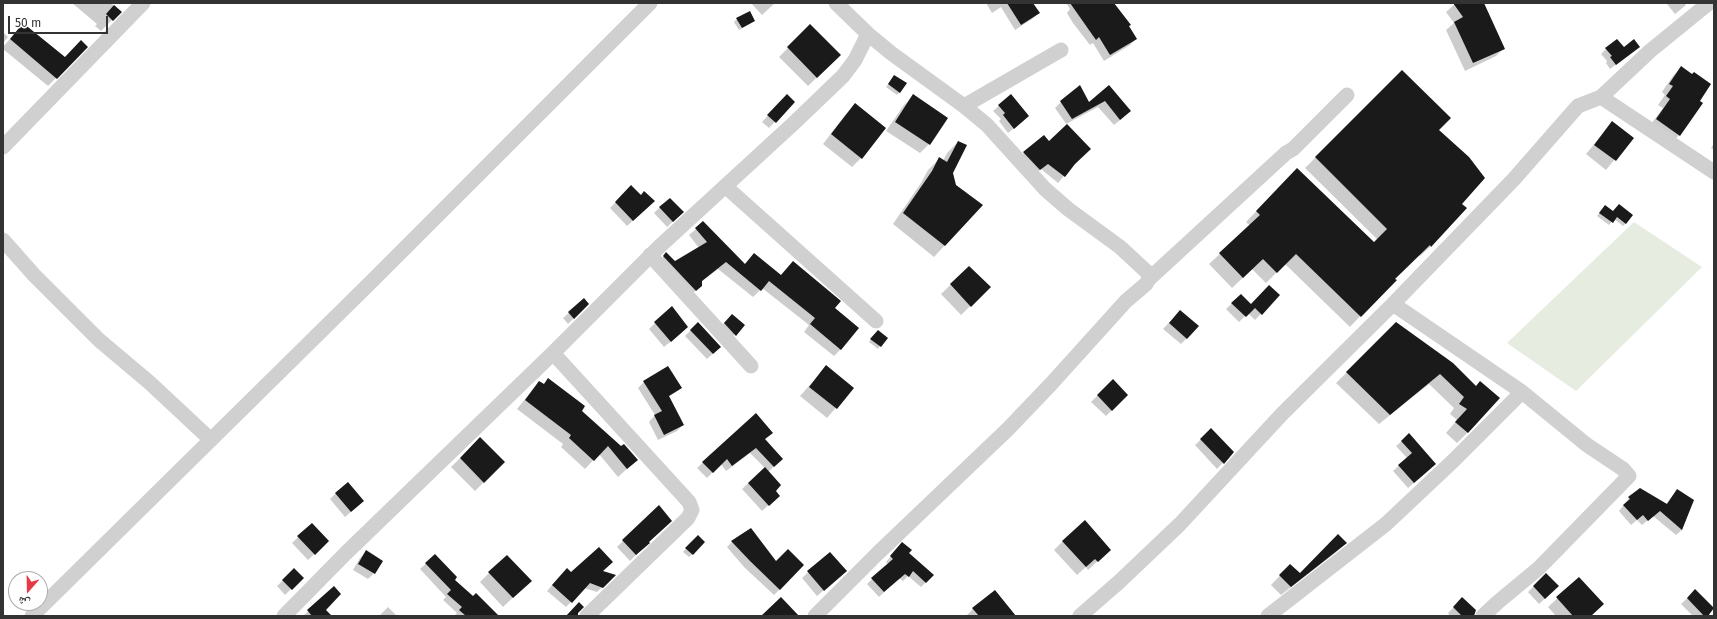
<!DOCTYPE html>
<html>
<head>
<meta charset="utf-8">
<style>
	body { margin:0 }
	#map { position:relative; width:1717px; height:619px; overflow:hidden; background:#fff; font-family:"Fira Sans","Noto Naskh Arabic",sans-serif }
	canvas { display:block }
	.frame { position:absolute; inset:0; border:4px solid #333; pointer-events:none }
	.north { position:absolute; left:8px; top:571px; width:40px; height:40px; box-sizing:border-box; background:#fff; border:1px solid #adadad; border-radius:50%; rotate:200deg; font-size:11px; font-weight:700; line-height:16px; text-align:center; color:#333 }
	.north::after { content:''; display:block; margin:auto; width:14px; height:18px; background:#e63946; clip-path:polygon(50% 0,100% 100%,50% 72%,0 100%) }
	.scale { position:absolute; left:8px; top:16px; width:100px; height:18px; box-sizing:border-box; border:2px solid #333; border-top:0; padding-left:5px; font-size:12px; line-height:14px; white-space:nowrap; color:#333; -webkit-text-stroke:3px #fff; paint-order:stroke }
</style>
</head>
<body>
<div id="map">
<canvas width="1717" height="619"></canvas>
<div class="frame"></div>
<div class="north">ش</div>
<div class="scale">50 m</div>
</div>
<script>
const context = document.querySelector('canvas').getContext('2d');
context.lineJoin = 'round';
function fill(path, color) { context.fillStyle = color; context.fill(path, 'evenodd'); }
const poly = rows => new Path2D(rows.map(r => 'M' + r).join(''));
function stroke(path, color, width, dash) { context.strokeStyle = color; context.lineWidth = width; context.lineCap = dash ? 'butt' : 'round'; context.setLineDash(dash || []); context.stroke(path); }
const green = poly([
	[1634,222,1702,267,1576,391,1507,343]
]);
const shadow = poly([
	[72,3,111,3,120,12,101,31,95,26,97,24],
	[751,3,775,3,762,15],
	[986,3,1032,3,1038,13,1032,19,1015,30,1001,7,992,13],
	[1066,3,1113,3,1136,39,1130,45,1104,61,1093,43,1090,45,1073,23,1067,13,1070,9],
	[1456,3,1483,3,1504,48,1496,56,1465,71,1446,30,1454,23,1446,12],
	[1668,3,1684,3,1686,5,1675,14,1667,4],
	[737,19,754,21,739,30,734,22],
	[23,24,65,58,87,47,48,86,3,49,3,47],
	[810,26,840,55,808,86,779,57],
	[3,32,8,37,3,43],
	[1623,48,1634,51,1610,69,1606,63,1607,61,1601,54,1606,49],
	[1681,68,1698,101,1702,103,1679,135,1671,144,1648,128,1663,108,1658,105,1665,95,1662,92,1673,76],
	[1402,71,1437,130,1461,205,1431,246,1420,256,1419,255,1394,279,1350,327,1285,264,1266,283,1252,269,1232,288,1209,264,1250,226,1246,222,1297,169,1374,244,1378,240,1305,168],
	[894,76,900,92,897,95,886,87],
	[1109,87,1124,117,1114,125,1098,107,1066,124,1090,149,1073,165,1058,183,1041,169,1034,175,1018,158,1024,153,1049,143,1067,125,1055,108,1061,102,1089,104],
	[787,95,794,102,769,128,762,122],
	[1011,95,1023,121,1008,133,999,121,1001,119,993,111],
	[913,96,929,144,920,153,886,131,904,105],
	[855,105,861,158,852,167,823,144,846,114],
	[1612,123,1632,138,1606,170,1586,154],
	[958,142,952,173,955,186,982,205,934,257,893,224,921,183,928,170,939,159,943,161,947,153],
	[1714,143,1714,150,1711,148],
	[631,186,648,207,627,226,610,208],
	[1605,206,1626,223,1623,226,1614,219,1609,225,1597,216],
	[660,207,677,218,667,227,654,213],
	[696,229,744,265,754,254,781,276,834,308,841,349,834,356,804,332,809,325,762,288,753,297,718,269,701,282,701,285,689,297,657,263,666,254,675,262,699,248,689,235],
	[969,267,990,287,961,315,941,294],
	[1241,295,1251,305,1279,295,1255,320,1248,313,1239,322,1226,309],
	[584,300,588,304,568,324,563,318],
	[1180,311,1187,338,1181,344,1163,329],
	[726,321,743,325,729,341,719,329],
	[655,323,681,333,664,347,649,329],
	[698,323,720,347,707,359,685,336],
	[1396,324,1476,387,1468,432,1457,443,1446,433,1457,420,1450,414,1454,408,1429,384,1379,424,1336,383],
	[875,334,880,346,878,349,869,342],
	[826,367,853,388,827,418,800,396],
	[548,379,580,411,637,460,618,477,599,454,585,469,561,447,563,444,517,409,539,382,543,385],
	[1113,380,1127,395,1106,416,1091,402],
	[644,382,681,388,668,397,683,425,677,431,658,440,649,422,655,415,638,388],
	[756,414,772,433,764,440,782,459,768,472,775,491,773,501,762,511,742,489,765,468,750,453,726,471,721,464,707,478,697,468],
	[1211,430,1233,452,1217,469,1195,445],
	[480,439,504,462,475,491,451,467],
	[1402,441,1429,470,1408,488,1393,471,1407,458,1396,446],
	[1677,490,1693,500,1682,530,1676,535,1653,516,1642,525,1637,520,1631,525,1619,511,1629,498,1666,504],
	[336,493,363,501,345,517,330,499],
	[658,506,648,543,630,561,617,547],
	[312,524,328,541,308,560,292,543],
	[698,536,704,542,689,557,683,552],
	[1063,541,1101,558,1088,570,1086,567,1077,575,1054,550],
	[732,542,780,589,774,595,744,567,727,547],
	[1345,543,1335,553,1281,595,1271,585,1290,565,1300,575],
	[897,549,908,553,926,582,921,587,908,576,903,581,899,578,879,597,867,584,888,564,886,562],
	[366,552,374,573,368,579,353,570,360,558],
	[829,553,839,577,817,596,802,578],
	[435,555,453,580,497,616,454,616,457,613,443,600,446,597,420,569],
	[294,570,302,578,285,595,277,586],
	[602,572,614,576,597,592,584,588,566,607,547,591,561,575],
	[489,573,521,590,503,607,480,582],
	[1579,578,1591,616,1556,616,1548,607],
	[1534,586,1552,592,1539,604,1528,592],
	[333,588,325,610,329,616,303,616],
	[1695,591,1706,616,1693,616,1681,604],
	[1462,599,1473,616,1450,616,1448,613],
	[388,607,397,616,379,616],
	[973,609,1015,616,966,616]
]);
const building = poly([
	[1007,3,1033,3,1040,13,1021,25],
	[1070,3,1114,3,1131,25,1129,26,1137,39,1110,55,1099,37,1096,40],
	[1453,3,1484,3,1505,49,1473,63,1454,22,1463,17],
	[114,5,122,12,113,21,106,14],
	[750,11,755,21,742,28,736,18],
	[23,23,65,57,81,40,88,47,57,79,10,39],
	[810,24,841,55,817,78,787,47],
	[1617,39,1624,47,1634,39,1640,47,1616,65,1610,57,1612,56,1605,48],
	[1681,66,1692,74,1694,72,1711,84,1700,101,1703,103,1680,136,1656,119,1670,99,1666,96,1673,86,1669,84],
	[1402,70,1451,118,1439,130,1469,157,1485,178,1462,204,1467,208,1431,247,1430,245,1395,279,1397,280,1361,317,1296,254,1277,273,1263,259,1243,278,1219,253,1260,215,1256,211,1297,168,1374,242,1387,229,1315,157],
	[894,75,907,83,900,93,888,84],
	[1080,85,1089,102,1109,85,1131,111,1120,120,1105,101,1072,119,1060,101],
	[787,94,795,102,776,123,767,115],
	[913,94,948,118,930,145,895,122],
	[1011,94,1029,116,1014,129,1003,115,1005,113,998,105],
	[855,103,886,128,862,159,831,134],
	[1612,121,1634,138,1616,161,1594,145],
	[1067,124,1091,149,1075,164,1065,177,1048,164,1040,170,1023,152,1044,135,1049,141],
	[958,141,967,145,953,173,956,185,983,205,945,246,903,213,932,171,939,157,947,162],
	[631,185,641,195,644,191,655,201,633,221,615,202],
	[670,198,684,212,673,222,659,207],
	[1619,204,1633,215,1626,224,1617,217,1613,223,1599,213,1605,205,1613,211],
	[703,221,745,264,754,253,781,275,793,261,841,301,835,308,859,328,841,350,810,324,815,318,769,281,761,291,726,262,702,281,702,286,696,291,663,256,666,252,675,261,707,242,695,228],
	[969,266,991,287,971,307,950,284],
	[1269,285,1280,295,1262,315,1255,308,1246,317,1231,303,1241,294,1251,304],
	[584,298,589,304,574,319,568,312],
	[672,306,688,327,671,342,654,322],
	[1180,310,1199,326,1187,339,1169,323],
	[732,314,745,325,736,336,724,323],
	[698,322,721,347,713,354,690,330],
	[1396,322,1453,363,1476,386,1480,381,1500,398,1468,433,1455,422,1467,409,1459,404,1464,397,1440,374,1390,415,1346,372],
	[878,330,888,338,881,347,870,339],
	[826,365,854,388,837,409,809,387],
	[668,366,682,388,669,396,684,425,664,435,654,415,662,411,643,381],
	[548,378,585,406,582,411,621,446,624,444,638,460,627,469,608,446,594,461,569,438,571,435,525,400,539,381,544,384],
	[1113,379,1128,395,1112,411,1097,395],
	[756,413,773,433,765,439,783,459,774,467,756,448,732,466,727,459,713,473,702,462],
	[1211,428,1234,452,1224,464,1200,439],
	[1409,433,1436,464,1414,483,1398,465,1412,453,1401,441],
	[480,437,505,462,484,483,460,458],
	[765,467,781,485,776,491,780,496,769,506,748,483],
	[348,482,364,501,351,512,335,493],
	[1640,488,1667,504,1677,489,1694,500,1682,530,1660,511,1648,521,1643,515,1637,520,1623,505,1630,499,1628,497],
	[659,505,672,521,649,542,650,543,636,555,622,540],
	[1085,520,1111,550,1098,562,1095,559,1086,567,1062,541],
	[312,523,329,541,315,555,297,536],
	[751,528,776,561,788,549,804,565,780,590,750,561,731,541],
	[1338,534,1347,543,1291,587,1279,575,1290,564,1300,573],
	[698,535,705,542,693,555,685,548],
	[902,542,912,550,909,553,934,575,926,583,913,571,909,577,905,574,884,592,871,578,893,559,890,556],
	[599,547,613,562,603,571,616,575,603,588,590,583,572,603,552,585,567,568,571,572],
	[366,550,383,561,375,574,358,564],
	[830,552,847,571,824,591,807,571],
	[435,554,457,577,455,580,473,596,476,593,499,616,466,616,459,610,462,607,447,594,451,590,425,563],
	[507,555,532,581,513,598,488,572],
	[294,568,304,578,292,590,282,580],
	[1546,573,1559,586,1545,599,1533,586],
	[1579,577,1604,604,1591,616,1573,616,1556,597],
	[334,586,341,594,326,610,332,616,312,616,307,610],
	[1695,589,1714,608,1708,616,1704,616,1687,598],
	[995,590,1016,616,979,616,972,608],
	[781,597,799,616,761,616],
	[1462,597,1476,610,1474,616,1462,616,1453,607],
	[579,602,584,607,578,613,578,616,566,616]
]);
const minor = poly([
	[836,3,868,34,891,53,964,106,1061,50],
	[1601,97,1714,172],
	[3,147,143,3],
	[725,186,876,321],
	[3,240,34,275,99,340,150,383,211,440],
	[650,255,751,366],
	[1149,279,1286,153,1293,149,1347,95],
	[1393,304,1522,392],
	[553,353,689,502,692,510,688,518,587,616],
	[32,616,373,280,650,3],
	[284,616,346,553,553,353,660,246,794,123,843,76,855,60,868,34],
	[815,616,878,553,1008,429,1051,384,1126,301,1146,284,1149,279,1148,273,1120,247,1068,209,1045,189,987,125,964,106],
	[1080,616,1119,582,1180,524,1282,414,1393,304,1514,179,1578,106,1601,97,1650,51,1709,3],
	[1268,616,1386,524,1453,461,1522,392,1587,445,1623,469,1629,476,1539,568,1498,602,1483,616]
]);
fill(green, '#e6ecdf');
fill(shadow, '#0003');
fill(building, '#1a1a1a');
stroke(minor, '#d0d0d0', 15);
</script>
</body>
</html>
